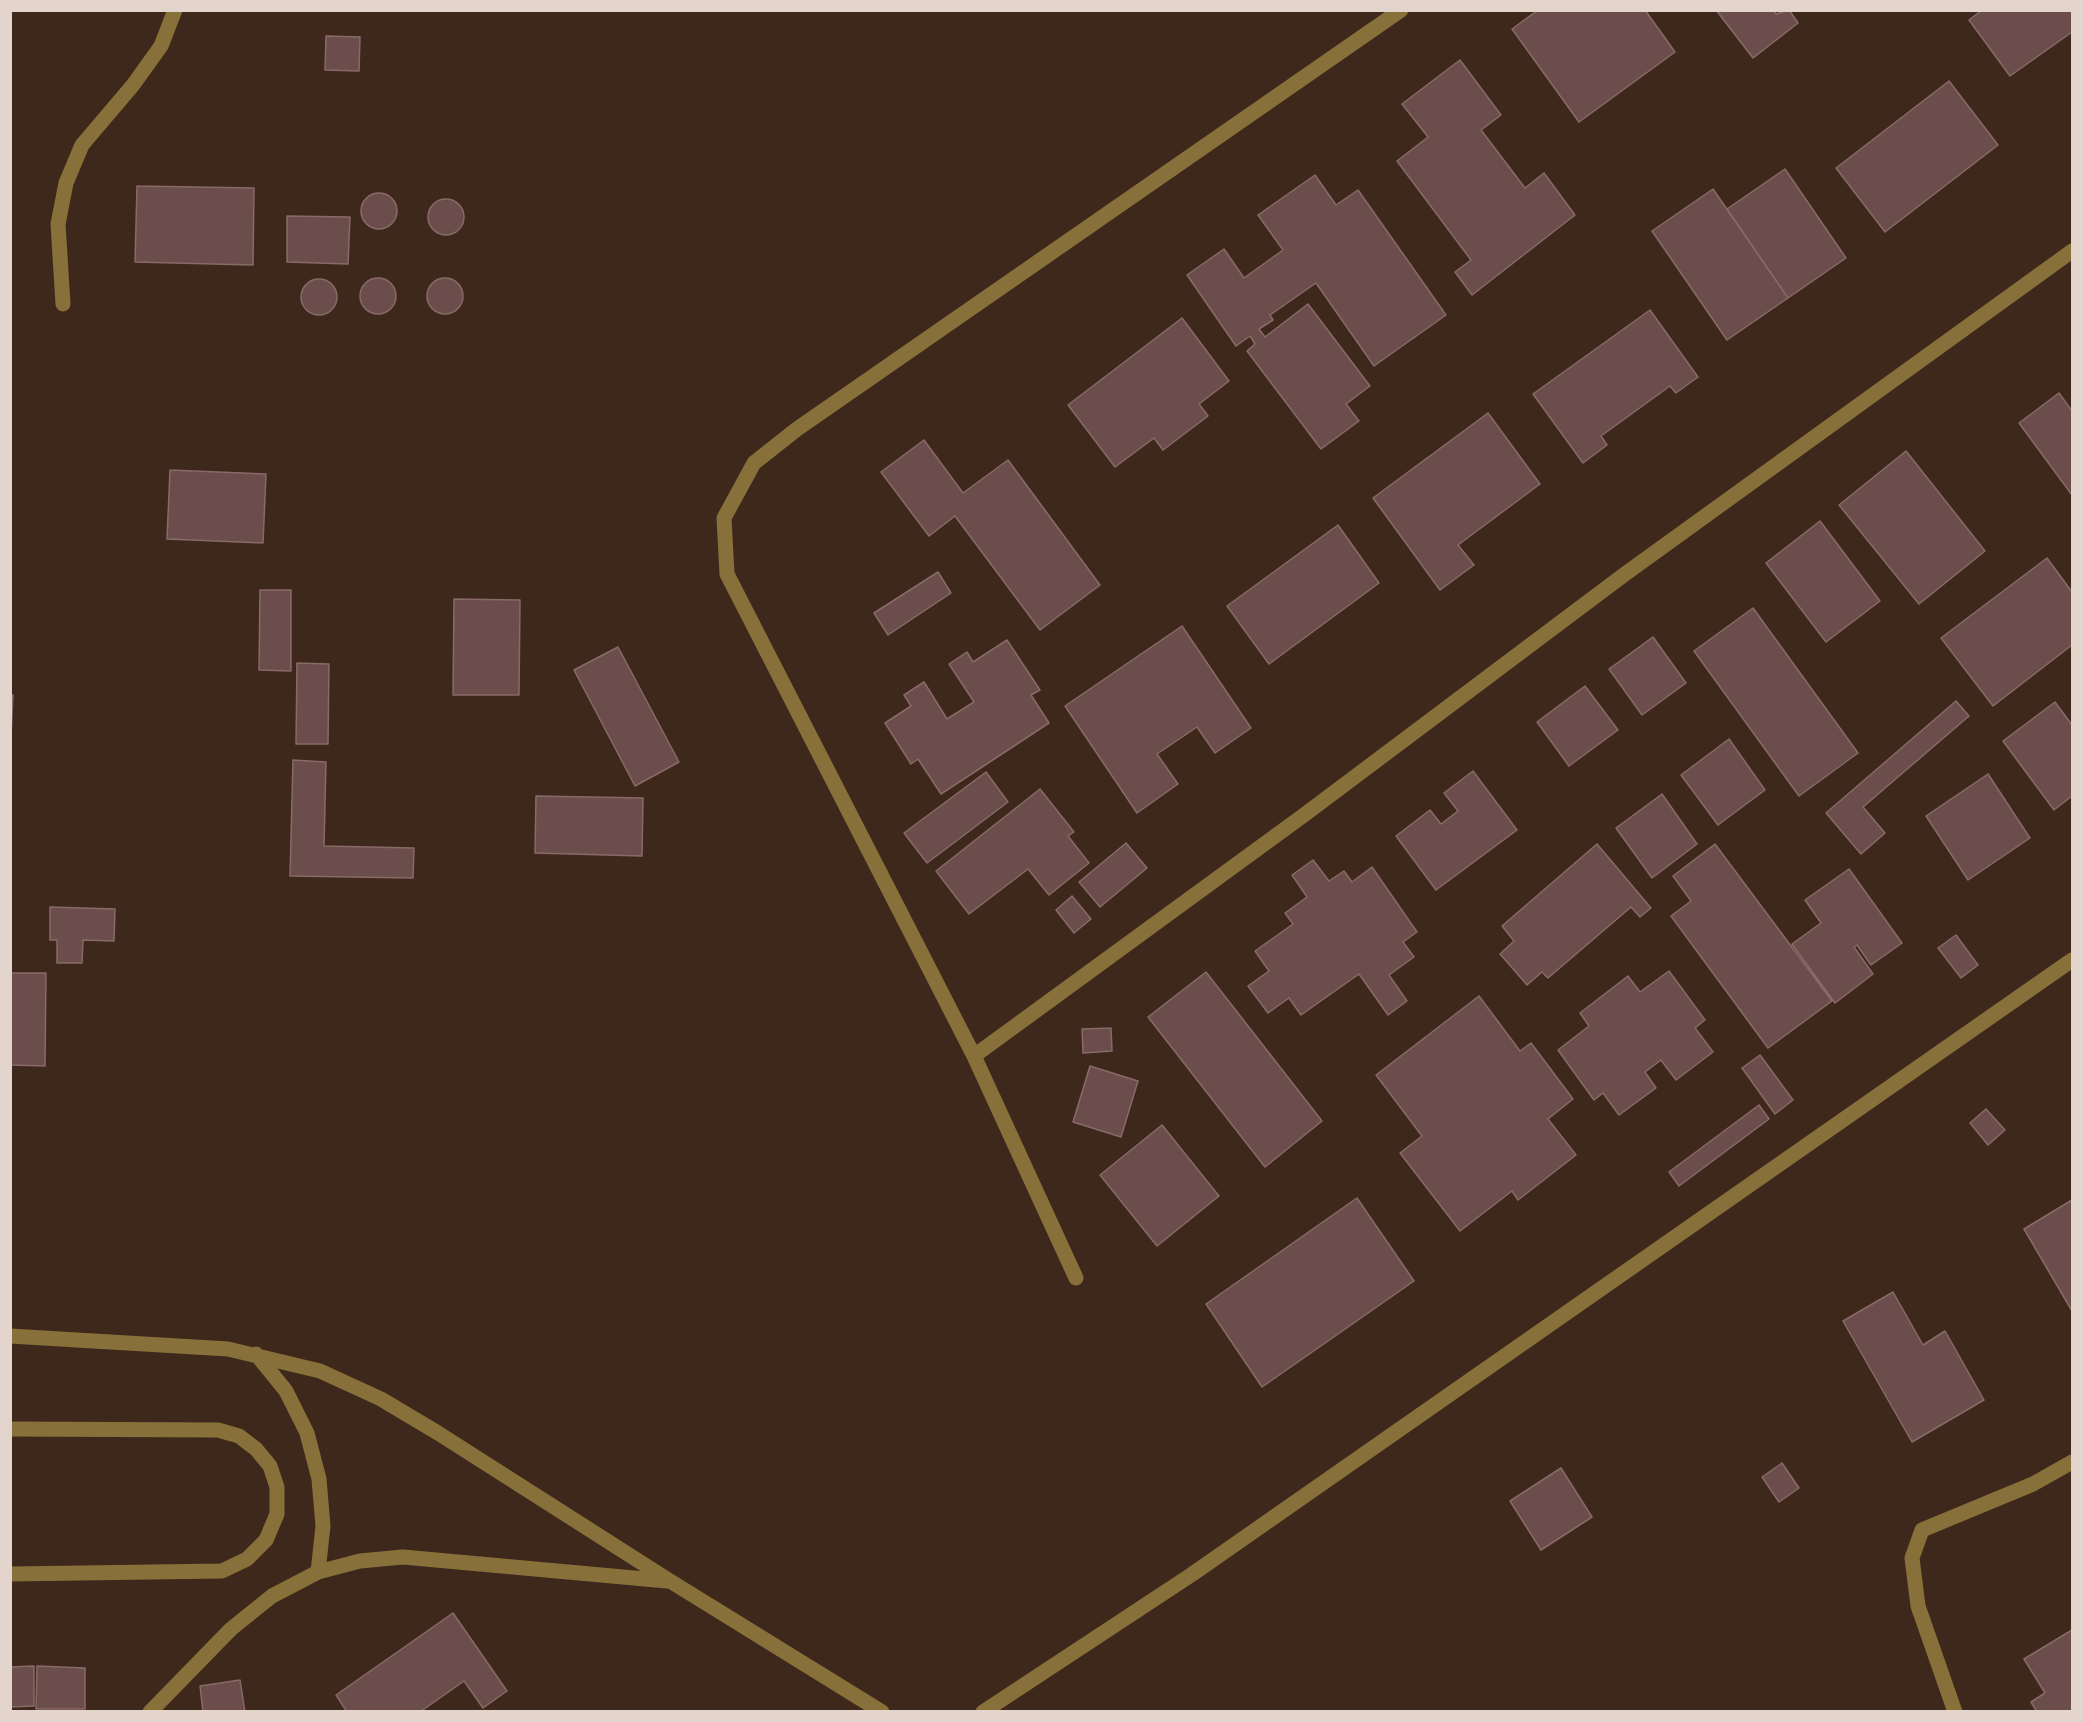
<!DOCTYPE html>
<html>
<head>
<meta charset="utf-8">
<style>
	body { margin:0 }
	#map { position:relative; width:2083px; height:1722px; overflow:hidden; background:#3e281b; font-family:Inter,sans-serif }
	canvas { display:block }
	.frame { position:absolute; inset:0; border:12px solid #e3d4cc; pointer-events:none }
</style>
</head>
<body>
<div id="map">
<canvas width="2083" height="1722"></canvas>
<div class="frame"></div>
</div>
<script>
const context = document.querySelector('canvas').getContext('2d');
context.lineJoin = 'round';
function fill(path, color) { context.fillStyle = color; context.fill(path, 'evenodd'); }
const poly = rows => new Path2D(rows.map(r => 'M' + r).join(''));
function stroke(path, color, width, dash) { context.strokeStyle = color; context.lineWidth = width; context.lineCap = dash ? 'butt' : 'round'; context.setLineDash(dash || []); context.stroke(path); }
const building = poly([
	[1538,10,1645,10,1675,52,1579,122,1512,29,1538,10],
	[1716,10,1774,10,1776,14,1789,10,1798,23,1753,58,1716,10],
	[1982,10,2072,10,2072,32,2010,76,1969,20,1982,10],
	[326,36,360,37,359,71,325,70,326,36],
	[1460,60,1501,115,1481,130,1525,188,1544,173,1575,215,1472,295,1455,272,1471,260,1397,161,1428,137,1402,104,1460,60],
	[1949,81,1998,145,1885,232,1836,168,1949,81],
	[1785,169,1846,258,1788,298,1727,209,1785,169],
	[1315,175,1336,205,1358,190,1446,315,1374,366,1316,283,1270,315,1273,320,1259,329,1265,337,1308,304,1370,386,1346,404,1359,421,1321,449,1247,351,1255,344,1250,336,1236,346,1187,275,1224,249,1244,278,1283,250,1258,215,1315,175],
	[137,186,254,188,253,265,135,262,137,186],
	[1713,189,1788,298,1727,340,1652,231,1713,189],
	'361 211a18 18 0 1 1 36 0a18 18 0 1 1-36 0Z',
	'428 217a18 18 0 1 1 36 0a18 18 0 1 1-36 0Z',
	[287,216,350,217,348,264,287,262,287,216],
	'360 296a18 18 0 1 1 36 0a18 18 0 1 1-36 0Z',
	'427 296a18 18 0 1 1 36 0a18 18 0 1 1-36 0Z',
	'301 297a18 18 0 1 1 36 0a18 18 0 1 1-36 0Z',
	[1650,310,1698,377,1676,393,1670,386,1601,436,1607,445,1583,463,1533,394,1650,310],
	[1182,318,1229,381,1199,404,1208,416,1163,450,1154,438,1115,467,1068,405,1182,318],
	[2059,393,2072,411,2072,495,2019,423,2059,393],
	[1488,413,1540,484,1458,545,1474,565,1440,590,1373,498,1488,413],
	[924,440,963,493,1008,460,1100,585,1040,630,955,516,929,536,881,472,924,440],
	[1906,451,1985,551,1919,604,1839,505,1906,451],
	[170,470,266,474,263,543,167,539,170,470],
	[1820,521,1880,601,1826,642,1766,563,1820,521],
	[1338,525,1379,583,1269,664,1227,606,1338,525],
	[2047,558,2072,592,2072,645,1993,706,1941,638,2047,558],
	[938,572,951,593,888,635,874,613,938,572],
	[260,590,291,590,291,671,259,670,260,590],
	[454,599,520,600,519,695,453,695,454,599],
	[1753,608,1858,753,1799,796,1694,651,1753,608],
	[1182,626,1251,728,1215,753,1197,727,1157,754,1178,784,1137,813,1065,706,1182,626],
	[1653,637,1686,683,1642,715,1609,669,1653,637],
	[1007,640,1040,690,1031,695,1049,723,941,794,918,759,911,764,885,723,911,706,904,695,924,682,947,719,974,702,949,664,967,652,973,662,1007,640],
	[618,647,679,762,635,786,574,670,618,647],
	[297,663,329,664,328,744,296,744,297,663],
	[1585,686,1618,730,1569,766,1537,722,1585,686],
	[10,695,13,695,11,736,10,736,10,695],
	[1956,701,1969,716,1863,807,1885,833,1861,854,1826,813,1956,701],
	[2055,702,2072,725,2072,796,2054,810,2003,741,2055,702],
	[1729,739,1765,790,1718,825,1681,775,1729,739],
	[293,760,326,762,324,846,414,848,413,878,290,876,293,760],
	[1473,771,1517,830,1436,890,1396,836,1430,810,1441,824,1458,811,1444,793,1473,771],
	[986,772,1008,802,927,863,904,833,986,772],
	[1988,774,2030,838,1968,880,1926,816,1988,774],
	[1040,789,1074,832,1068,836,1089,863,1049,895,1028,869,969,914,936,871,1040,789],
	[1662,794,1697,844,1652,878,1616,828,1662,794],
	[536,796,643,798,642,856,535,853,536,796],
	[1126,843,1147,868,1100,907,1079,882,1126,843],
	[1597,844,1651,908,1640,917,1631,907,1548,978,1542,972,1527,985,1500,954,1514,941,1502,926,1597,844],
	[1715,844,1832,1001,1768,1048,1671,916,1691,901,1673,876,1715,844],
	[1313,860,1329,881,1344,871,1352,882,1372,867,1417,932,1403,942,1414,957,1389,975,1407,1001,1388,1015,1359,974,1301,1015,1289,998,1268,1013,1248,986,1269,971,1255,951,1293,924,1285,913,1307,897,1292,875,1313,860],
	[1849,869,1902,943,1871,965,1857,945,1854,947,1873,974,1835,1003,1792,944,1821,923,1805,900,1849,869],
	[1072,896,1091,919,1074,933,1056,910,1072,896],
	[50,907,115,909,114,941,83,940,82,963,57,963,57,940,50,940,50,907],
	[1956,935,1978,965,1961,978,1938,948,1956,935],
	[1669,971,1705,1020,1695,1028,1713,1052,1676,1080,1661,1060,1645,1072,1656,1088,1619,1115,1603,1093,1594,1100,1558,1050,1589,1026,1580,1013,1628,976,1640,992,1669,971],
	[1206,972,1322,1121,1265,1167,1148,1017,1206,972],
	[10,973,46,973,45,1066,10,1065,10,973],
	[1479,996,1520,1051,1531,1043,1573,1099,1548,1119,1576,1155,1518,1200,1512,1191,1460,1231,1400,1153,1422,1136,1376,1075,1479,996],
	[1111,1028,1112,1051,1083,1053,1082,1029,1111,1028],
	[1760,1055,1793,1100,1775,1114,1742,1068,1760,1055],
	[1090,1066,1138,1081,1121,1137,1073,1122,1090,1066],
	[1759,1105,1769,1119,1679,1186,1669,1172,1759,1105],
	[1986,1109,2005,1130,1988,1145,1970,1123,1986,1109],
	[1162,1125,1219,1196,1157,1246,1100,1175,1162,1125],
	[1357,1198,1414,1281,1262,1387,1206,1304,1357,1198],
	[2072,1200,2072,1311,2024,1229,2072,1200],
	[1893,1292,1923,1345,1945,1331,1984,1400,1912,1442,1843,1321,1893,1292],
	[1782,1463,1799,1488,1779,1502,1762,1477,1782,1463],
	[1561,1468,1592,1517,1541,1550,1510,1501,1561,1468],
	[453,1613,507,1691,483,1708,464,1681,420,1712,347,1712,336,1695,453,1613],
	[2072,1630,2072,1712,2037,1712,2031,1702,2045,1693,2024,1659,2072,1630],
	[34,1666,34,1706,10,1707,10,1667,34,1666],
	[37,1666,85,1668,85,1709,36,1709,37,1666],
	[240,1680,245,1712,203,1712,200,1686,240,1680]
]);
const minor = poly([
	[63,304,58,224,66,183,82,145,133,85,161,46,175,10],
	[974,1056,727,574,724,518,754,463,797,429,1401,10],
	[1076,1278,974,1056,1304,815,1625,574,2072,251],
	[10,1336,228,1349,320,1371,381,1399,438,1433,670,1581,882,1712],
	[256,1354,286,1391,307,1433,319,1479,323,1526,318,1572],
	[10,1429,218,1430,239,1436,256,1449,270,1466,277,1487,277,1514,266,1540,247,1559,222,1571,10,1574],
	[150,1712,231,1629,272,1596,318,1572,360,1561,403,1557,667,1581],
	[983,1712,1191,1575,2072,960],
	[1955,1712,1918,1606,1912,1558,1922,1530,2033,1484,2072,1462]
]);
fill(building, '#6b4e4c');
stroke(building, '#896a68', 1.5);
stroke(minor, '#88703a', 15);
</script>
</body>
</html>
